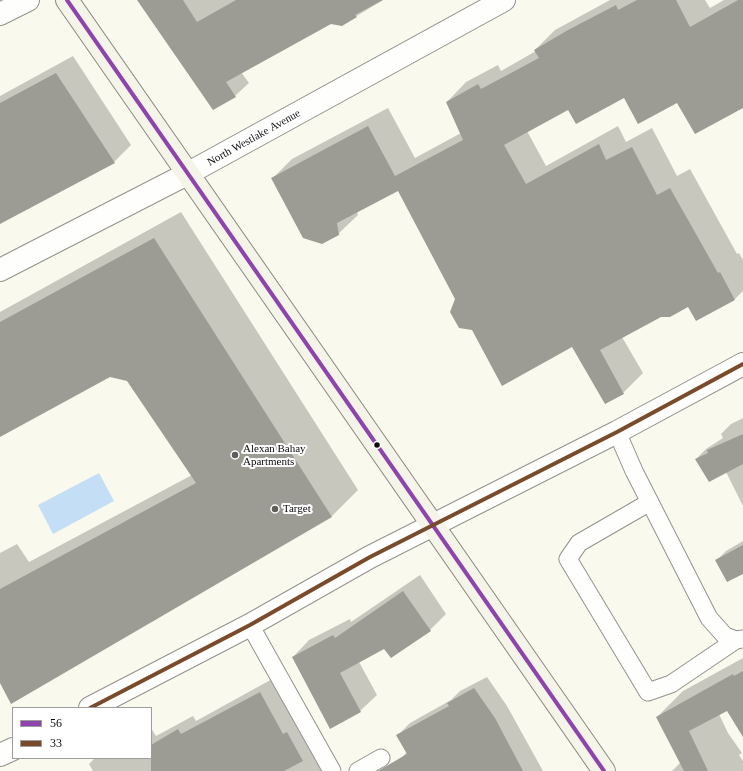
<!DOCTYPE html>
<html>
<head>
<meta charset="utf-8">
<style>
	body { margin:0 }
	#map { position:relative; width:743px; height:771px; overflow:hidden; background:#faf9ee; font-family:Georgia,serif }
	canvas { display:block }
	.legend { position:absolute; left:12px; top:707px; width:140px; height:52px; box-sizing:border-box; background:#fff; border:1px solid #9d9d9d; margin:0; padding:5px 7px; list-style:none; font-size:12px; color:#0b0b0b }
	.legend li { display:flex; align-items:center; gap:8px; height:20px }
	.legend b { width:20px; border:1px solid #9d9d9d }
</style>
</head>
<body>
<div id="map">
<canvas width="743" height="771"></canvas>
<ul class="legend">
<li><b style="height:5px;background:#8e44ad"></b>56</li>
<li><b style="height:5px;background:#7a4b2a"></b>33</li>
</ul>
</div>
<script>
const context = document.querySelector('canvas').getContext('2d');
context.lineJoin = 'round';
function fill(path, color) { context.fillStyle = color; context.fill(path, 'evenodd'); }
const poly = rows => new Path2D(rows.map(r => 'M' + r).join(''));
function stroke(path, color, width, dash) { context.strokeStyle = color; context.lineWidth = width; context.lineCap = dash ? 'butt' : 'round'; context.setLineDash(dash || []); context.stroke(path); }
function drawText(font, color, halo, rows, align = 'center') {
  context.font = font + ' Georgia,serif'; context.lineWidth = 4; context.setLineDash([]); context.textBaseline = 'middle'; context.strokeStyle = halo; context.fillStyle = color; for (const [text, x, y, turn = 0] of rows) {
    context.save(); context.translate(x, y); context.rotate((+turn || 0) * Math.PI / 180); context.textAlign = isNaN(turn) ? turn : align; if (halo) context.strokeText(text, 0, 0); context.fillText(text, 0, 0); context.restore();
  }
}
const water = poly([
	[99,473,114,501,53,534,38,505]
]);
const shadow = poly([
	[139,0,383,0,342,25,331,23,241,72,249,83,235,96],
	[610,0,705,0,710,8,724,0,743,0,743,104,678,101,625,97,568,108,527,131,546,166,618,126,626,142,652,128,677,176,690,169,737,254,739,253,743,260,743,291,735,299,696,320,688,306,660,316,622,337,643,373,623,393,606,403,573,345,457,299,398,190,357,211,358,215,338,234,272,179,292,159,388,108,415,158,461,133,447,102,466,82,498,65,501,71,536,51,535,50,555,30],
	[73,56,131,145,114,162,0,223,0,96],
	[181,212,358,490,332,516,0,681,0,553,17,544,29,562,192,475,128,380,110,376,0,436,0,312],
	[743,418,743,506,726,472,696,459,706,449,723,438,721,434,731,424],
	[743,541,743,573,716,561,726,551],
	[420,575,446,614,430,630,385,648,359,662,377,695,360,711,293,657,309,640,350,619,351,622],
	[743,658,743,736,728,709,719,714,728,733,742,753,739,755,743,761,743,771,672,771,681,762,657,717,683,691],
	[487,677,507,706,543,771,411,771,403,756,407,752,398,735,410,723,451,700,460,691],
	[274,678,333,771,93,771,89,764,95,758,151,758,151,728,156,736,193,716,196,721]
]);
const building = poly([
	[137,0,183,0,197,22,236,0,383,0,355,15,357,17,342,26,331,24,226,82,236,97,213,110],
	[637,0,676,0,690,27,738,0,743,0,743,108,695,134,677,103,638,124,624,98,576,124,568,110,504,145,526,184,599,144,606,160,632,147,657,195,670,188,718,273,720,272,735,300,696,321,688,307,670,317,661,317,600,350,624,394,605,404,572,347,502,386,472,330,459,328,450,312,455,299,398,191,337,223,339,235,322,244,303,238,271,178,368,126,395,176,463,140,446,102,478,84,481,89,539,58,534,50,568,30,616,5,618,10],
	[56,73,115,163,0,224,0,103],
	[154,238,332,517,11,704,0,683,0,589,196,483,127,381,110,377,0,437,0,322],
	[743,434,743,464,709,482,695,459,708,453,707,450],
	[743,545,743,574,727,582,715,560],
	[403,591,431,631,391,658,384,649,340,673,361,712,330,729,292,657,333,635,335,638],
	[743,671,743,737,727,711,689,731,708,771,684,771,656,717,733,674,734,676],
	[474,688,495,718,523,771,378,771,407,754,396,735,449,706,447,703],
	[260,692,283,734,287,732,303,761,284,771,151,771,151,745,178,729,181,734]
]);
const lane = poly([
	[617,432,634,471,709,618,725,636,736,640,743,639],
	[650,502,579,543,568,559,648,692,671,684,736,640],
	[250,625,332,771],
	[358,771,381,758]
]);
const street = poly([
	[0,14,28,0],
	[0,270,187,174,504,0],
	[90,708,250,625,370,557,617,432,743,364],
	[0,755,13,749]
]);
const secondary = poly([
	[67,0,604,771]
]);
const bus1 = poly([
	[67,0,604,771]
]);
const bus2 = poly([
	[90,708,250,625,370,557,617,432,743,364]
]);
const markers = [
	[377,445,3.5,"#0b0b0b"],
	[235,455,4,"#5f5e5a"],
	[275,509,4,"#5f5e5a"]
];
const streetNames = [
	["North Westlake Avenue",254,138,-29]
];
const poiNames = [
	["Alexan Bahay",243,449],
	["Apartments",243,462],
	["Target",283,509]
];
fill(water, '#c3def5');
fill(shadow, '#0003');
fill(building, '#9c9b94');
stroke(lane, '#93928d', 19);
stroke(street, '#93928d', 24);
stroke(secondary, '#898984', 24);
stroke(lane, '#fefefc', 17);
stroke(street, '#fefefc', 22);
stroke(secondary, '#f4f4e8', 22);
stroke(bus1, '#8e44ad', 4);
stroke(bus2, '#7a4b2a', 4);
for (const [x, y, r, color] of markers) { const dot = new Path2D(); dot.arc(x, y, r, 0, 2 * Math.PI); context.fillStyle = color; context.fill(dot); stroke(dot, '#fff', 1.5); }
drawText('11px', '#0b0b0b', '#fff', streetNames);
drawText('11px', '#0b0b0b', '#fff', poiNames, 'left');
</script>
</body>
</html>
